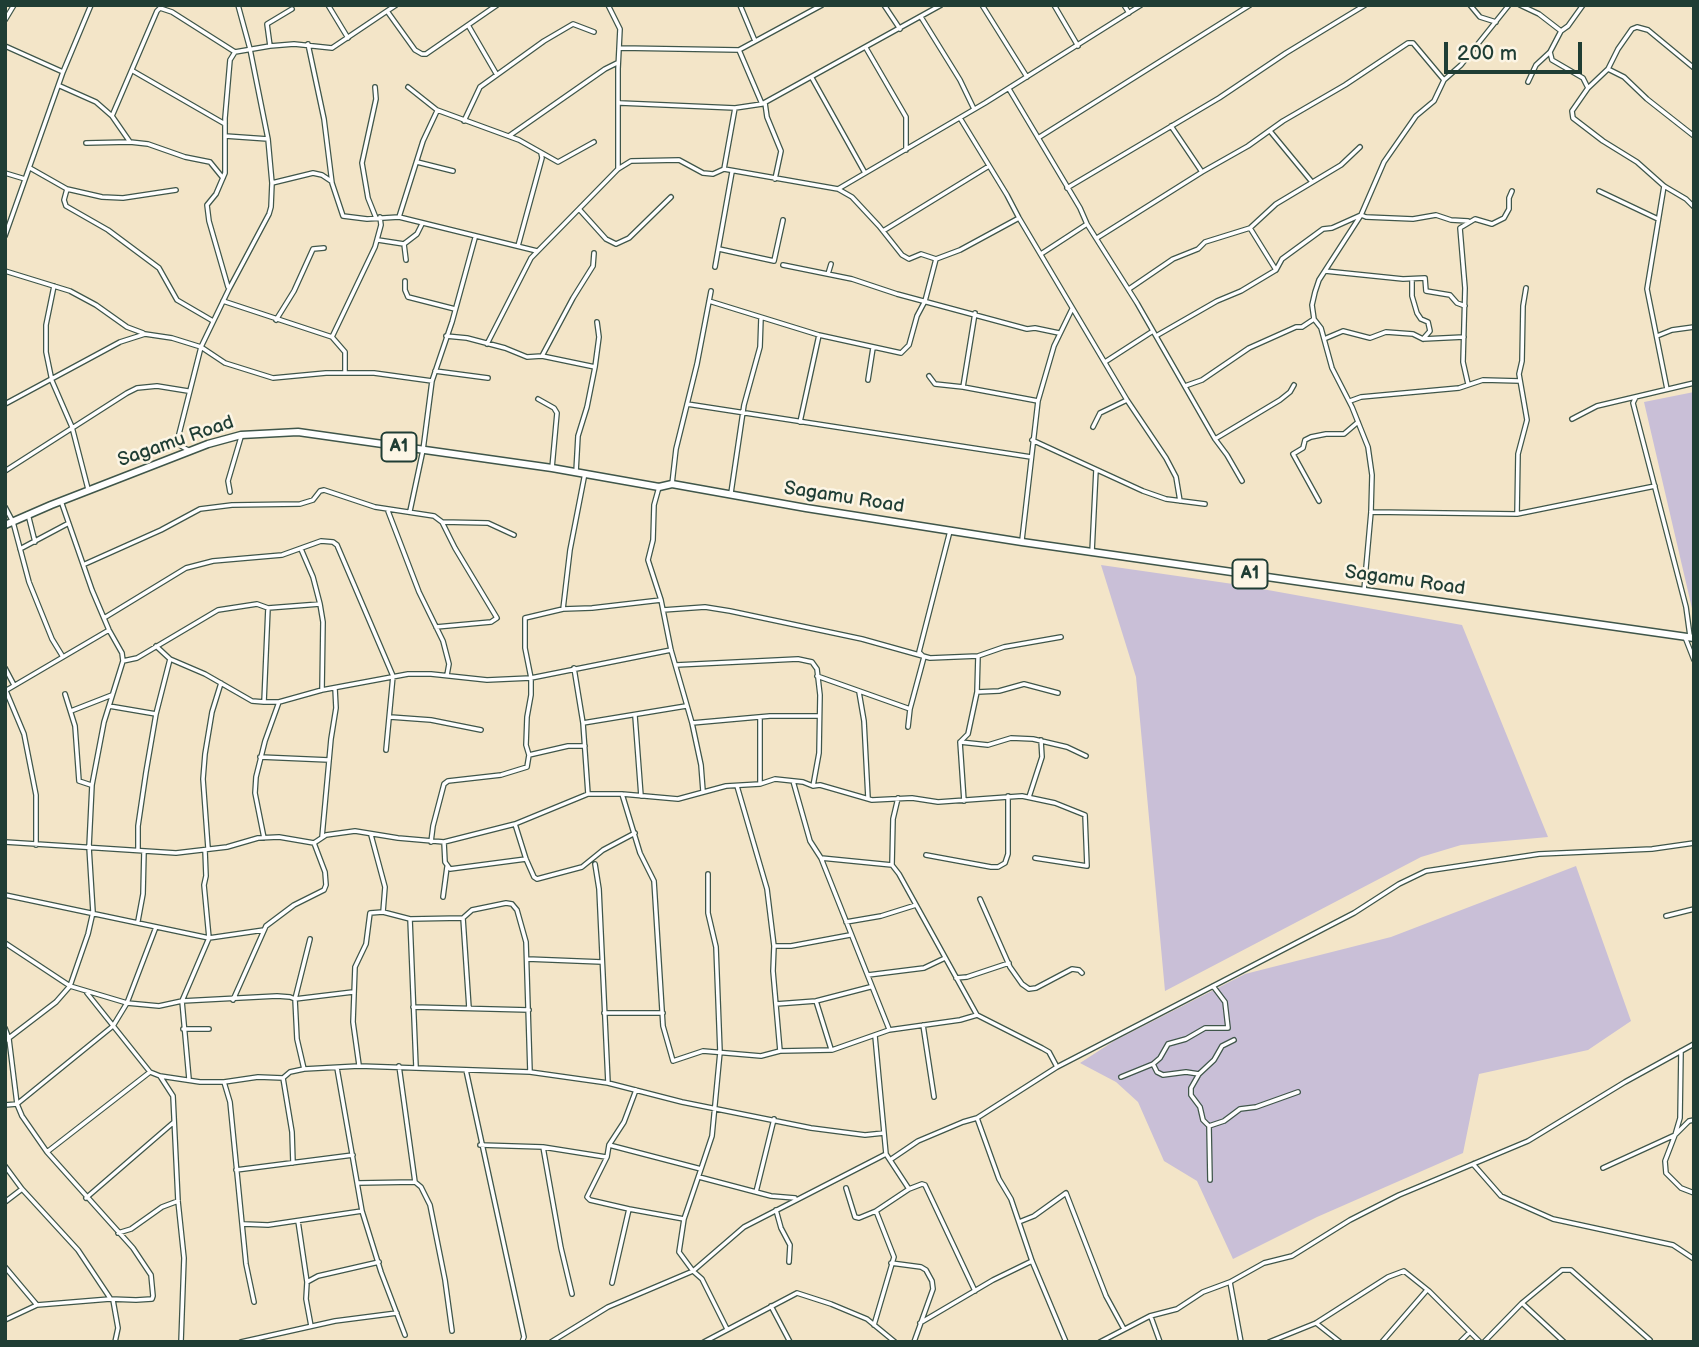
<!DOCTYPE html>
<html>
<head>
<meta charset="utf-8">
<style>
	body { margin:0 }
	#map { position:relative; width:1699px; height:1347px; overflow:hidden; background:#f3e5c8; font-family:"Balsamiq Sans",sans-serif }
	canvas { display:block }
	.frame { position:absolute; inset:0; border:7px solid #1f3d34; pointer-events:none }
	.scale { position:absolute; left:1444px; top:42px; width:138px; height:32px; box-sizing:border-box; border:4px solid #1f3d34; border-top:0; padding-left:9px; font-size:21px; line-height:24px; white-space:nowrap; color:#1f3d34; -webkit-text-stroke:5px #fcf5e5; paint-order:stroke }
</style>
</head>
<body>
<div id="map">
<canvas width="1699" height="1347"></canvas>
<div class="frame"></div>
<div class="scale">200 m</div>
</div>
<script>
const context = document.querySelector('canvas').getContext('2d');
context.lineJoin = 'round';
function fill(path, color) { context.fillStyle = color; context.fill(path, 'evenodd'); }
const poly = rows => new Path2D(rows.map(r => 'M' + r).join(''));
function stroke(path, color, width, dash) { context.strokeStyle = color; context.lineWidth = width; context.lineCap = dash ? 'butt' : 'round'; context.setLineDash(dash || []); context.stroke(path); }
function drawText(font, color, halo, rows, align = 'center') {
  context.font = font + ' "Balsamiq Sans",sans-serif'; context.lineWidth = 5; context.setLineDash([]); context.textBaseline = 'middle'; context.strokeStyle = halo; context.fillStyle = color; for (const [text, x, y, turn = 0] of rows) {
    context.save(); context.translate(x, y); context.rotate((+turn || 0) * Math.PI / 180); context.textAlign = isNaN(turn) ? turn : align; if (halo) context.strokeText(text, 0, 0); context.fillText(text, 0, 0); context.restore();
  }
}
const industrial = poly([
	[1694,392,1694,617,1644,402],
	[1101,565,1240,585,1462,625,1548,837,1461,845,1421,857,1165,991,1136,677],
	[1576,866,1631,1021,1588,1050,1479,1074,1463,1153,1317,1217,1233,1259,1197,1181,1164,1161,1138,1102,1116,1082,1080,1063,1114,1041,1245,974,1391,937]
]);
const street = poly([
	[328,5,348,38],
	[608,5,620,29,618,69,618,169],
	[740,5,755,41],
	[884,5,900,29],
	[982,5,1027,77],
	[1054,5,1078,46],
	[1124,5,1129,13],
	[1470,5,1480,17,1496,22],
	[1520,5,1539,14,1561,31],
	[387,11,415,50,422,54,426,54,497,5],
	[921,17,960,80,974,109],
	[5,20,14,5],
	[468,25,497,75],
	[308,44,324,119,332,183,343,216,367,219,399,217,537,251],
	[5,46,63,72],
	[270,46,267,24,292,9],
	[620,48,739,50,822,5],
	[866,48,906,117,906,150],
	[1550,52,1552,60,1583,78,1588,88],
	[1694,68,1648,30,1637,27,1632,29,1618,49,1608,69,1624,77,1647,99,1694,136],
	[1608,69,1588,88,1572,111,1573,118,1603,141,1637,162,1664,186,1686,199,1694,207],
	[133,71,225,124],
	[812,78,865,173],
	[1528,82,1536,65,1550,52,1561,31,1568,26,1583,5],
	[60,86,96,102,112,116,130,142,148,144,185,157,210,162,223,178],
	[375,87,376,99,362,163,368,198,376,218],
	[408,87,437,110,519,140,558,162,594,142],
	[1009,89,1080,208,1087,224,1137,303,1215,439,1227,455,1242,481],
	[620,103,735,108,762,104,739,50],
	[765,103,767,117,781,151,775,179],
	[762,104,941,5],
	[112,116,157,11,160,8,172,12,235,52],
	[960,118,1007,195,1019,218,1127,400,1166,458,1176,477,1180,501],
	[464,121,480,87,544,41,573,24,594,32],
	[1171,126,1202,172],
	[1270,131,1312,182],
	[225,136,268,139],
	[509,136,605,69,617,63],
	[1038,138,1250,5],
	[86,143,130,142],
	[417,162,453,171],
	[30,168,67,189,102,197,123,198,176,190],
	[724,169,735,108],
	[5,173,25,179],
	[272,183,313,173,322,175,331,181],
	[1664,186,1647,289,1667,389],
	[1067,188,1219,98,1286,53,1365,5],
	[67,189,64,200,66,206,108,230,159,268,177,300,213,321],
	[838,189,985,103,1141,5],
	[1599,191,1658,219],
	[579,209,606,239,616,244,629,238,671,197],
	[399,217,423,141,437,111],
	[883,231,989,166],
	[5,236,63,72,91,5],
	[1097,238,1202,172,1248,146,1283,121,1345,85,1408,43,1413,43,1444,80],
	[378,240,404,244,417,234,422,224],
	[404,244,406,260],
	[518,246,542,158,541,153],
	[719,249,774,261,783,220],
	[1041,254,1087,224],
	[783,265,852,279,897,294,1027,329,1035,328,1059,333],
	[715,267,732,172],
	[1276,270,1282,259,1323,229,1332,228,1361,215,1366,217,1413,219,1436,215,1451,220,1468,221],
	[5,271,70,291,96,305,127,327,143,333],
	[1325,271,1403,279,1425,278,1426,291,1450,295,1457,303,1465,306],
	[828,274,831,264],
	[1412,279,1412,296,1417,313,1421,319,1428,322,1430,331,1423,339],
	[405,281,405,290,408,297,455,309],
	[54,286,46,325,46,352,52,381,72,427,88,489],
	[228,287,209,221,207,205,216,194,225,173,225,118,230,60,235,52,270,46,294,44,332,48,396,5],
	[1129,289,1173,259,1198,249,1205,242,1250,228,1276,204,1341,165,1360,147],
	[223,301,332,337,345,352,345,373],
	[709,301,819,335,901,353,909,345,917,316,925,301,936,259],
	[276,320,294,291,313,249,324,248],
	[446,336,467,338,505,348,527,357,542,356,595,367],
	[1156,336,1217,301,1241,291,1276,270,1250,228],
	[1657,336,1672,330,1694,327],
	[332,337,375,247,381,225,380,217],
	[1324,339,1343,331,1370,338,1386,332,1413,334,1423,339,1464,337],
	[487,344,531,258,618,169,631,161,679,160,703,173,713,174,724,169,838,189,852,197,879,226,902,255,909,259,921,254,936,259,960,250,1019,218],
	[542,356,573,298,593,266,594,253],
	[1105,362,1153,331],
	[435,371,488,378],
	[929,376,935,384,963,387,1038,401],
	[868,380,873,348],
	[1468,384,1463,362,1465,288,1460,228,1475,219,1492,224,1504,218,1509,209,1509,198,1512,191],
	[1185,386,1202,380,1249,348,1296,327,1302,327,1314,319],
	[963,387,975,313],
	[1636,397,1633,403,1686,607,1690,636],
	[538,399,554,408,557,413,552,468],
	[1350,401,1361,397,1459,388,1483,380,1520,381],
	[5,404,120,342,145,334,172,338,201,347,225,363,273,378,326,373,374,373,432,381],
	[687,404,1031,457],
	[1572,419,1597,406,1694,383],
	[800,422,819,335],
	[1093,427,1100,413,1127,400],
	[1215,439,1280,400,1290,392,1294,385],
	[1032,440,1143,491,1166,499,1205,504],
	[190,451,181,446,178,438,201,347,229,289,269,214,271,207,272,183,268,139,250,49,238,5],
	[5,471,127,393,137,388,157,386,188,391],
	[576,472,578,436,587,407,595,367,599,337,597,322],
	[672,484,676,449,697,364,711,291],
	[659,487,654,505,653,540,648,560,661,600,671,650,692,723,701,765,703,791],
	[230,492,228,481,241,437],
	[731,493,744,405,760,347,761,318],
	[61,501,92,590,109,630,122,653,123,661],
	[1319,501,1293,454,1303,448,1305,440,1311,437,1326,434,1344,434,1358,422],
	[5,507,13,522,29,582,52,639,63,657],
	[388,511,419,592,443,641,449,664,447,675],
	[410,511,423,450,432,381,452,322,475,238],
	[1371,512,1517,514,1655,486],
	[28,514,35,542],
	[1517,514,1518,454,1527,420,1519,374,1522,361,1523,306,1526,288],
	[442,522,488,523,514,535],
	[1022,540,1038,401,1054,346,1072,309],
	[20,549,67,524],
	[301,549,313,577,320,604,323,622,322,690],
	[1092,552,1096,470],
	[85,564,161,530,200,509,232,505,300,504,313,500,320,491,324,490,375,507,434,516,442,522,455,548,497,618,491,622,436,627],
	[1364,590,1371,512,1372,475,1368,447,1352,407,1332,368,1321,328,1314,319,1312,305,1315,292,1319,280,1361,215,1384,162,1416,116,1434,101,1444,80,1461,65,1509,5],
	[563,609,570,550,585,473],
	[663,610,705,607,730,611,862,639,930,658,978,656,1004,647,1061,637],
	[104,618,186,568,213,561,282,555,321,541,333,542,337,545,393,676,386,750],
	[1685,637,1694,660],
	[156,646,170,659,205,674,252,701,264,702,279,702,322,690,408,674,431,674,487,680,531,678,671,650],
	[676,665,798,659,812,662,817,669,820,695,819,753,813,786],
	[5,668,14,685],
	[574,668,583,723,588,794],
	[817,676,910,709],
	[5,691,109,630],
	[6,691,24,734,36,795,36,845],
	[859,692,864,721,868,798],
	[977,692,999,691,1024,684,1058,693],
	[65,694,75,726,79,781,91,785],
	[264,702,268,608],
	[109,706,156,714],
	[71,711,112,695],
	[635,716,641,796],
	[390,717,431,720,481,730],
	[583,723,686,706],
	[692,723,770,716,818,716],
	[908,727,910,709,924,657,919,652,950,531],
	[960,742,988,745,1011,738,1033,739,1067,747,1086,756],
	[529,755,568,746,585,746],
	[260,757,329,760],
	[793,781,810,841,821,858,889,1029],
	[760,784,760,718],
	[737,786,767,889,774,946,773,971,780,1051],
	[622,794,640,853,654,881,663,1026,673,1061,703,1051,761,1056,780,1051,832,1050,889,1030,960,1020,977,1015],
	[1029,797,1042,757,1041,740],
	[964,801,960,742,968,734,977,692,978,656],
	[515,824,526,859,534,877,537,879,582,867,603,850,635,833],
	[371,835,385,887,383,912],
	[322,837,331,739,336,708,335,688],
	[264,838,255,793,256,777,265,741,279,702],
	[5,842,176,853,227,847,258,838,279,837,314,843,326,835,355,831,398,838,444,842,515,824,588,794,622,794,678,799,726,786,760,784,775,779,803,782,813,786,820,785,872,800,912,798,938,802,1022,796,1055,803,1085,815,1087,866,1035,858],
	[431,842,433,826,444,784,448,781,501,775,527,767,529,755,526,745,527,717,531,695,531,678,525,648,525,618,563,609,592,608,661,600],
	[444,842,445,862,450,869,526,859],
	[208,848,203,779,205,754,212,712,221,683],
	[138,850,138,826,146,772,156,714,170,659],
	[926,855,991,867,998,867,1005,863,1008,854,1008,796],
	[821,858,892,865,899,874,977,1015,1042,1048,1049,1052,1057,1067],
	[595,864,599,889,608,1083],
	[892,865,893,819,898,798],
	[5,895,209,938,264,930],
	[443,897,447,867],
	[980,899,1010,967,1022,984,1029,989,1036,988,1072,969,1079,970,1082,973],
	[1666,916,1694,909],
	[463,918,469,1008],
	[410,919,416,1067],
	[138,921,143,894,144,851],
	[846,922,881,916,916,905],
	[5,943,70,986,127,1003,159,1006,182,1001,277,996,290,997,295,999,353,992],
	[774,946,791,946,850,935],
	[527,959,602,962],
	[868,975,924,968,945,958],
	[956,978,967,977,1009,963],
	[87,993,150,1072,160,1076,173,1096,178,1201,184,1258,181,1342],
	[233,1000,266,926,294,905,324,890,326,885,325,872,314,843],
	[816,1001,831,1049],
	[776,1004,816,1001,870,987],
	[413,1007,529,1010],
	[604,1013,663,1013],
	[923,1025,934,1097],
	[5,1028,9,1039,17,1104,22,1116,47,1152,133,1248,151,1275,153,1296,152,1299,136,1300,110,1299,37,1305,5,1320],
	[183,1029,209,1029],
	[875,1036,886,1154,909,1189],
	[5,1041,56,1002,70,986,88,934,93,912,89,847,92,785,104,722,123,661,137,658,218,610,257,604,268,608,320,604],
	[359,1065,353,1022,355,967,366,944,370,913,383,912,410,919,463,918,472,910,506,903,512,904,517,910,526,942,530,1072],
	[399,1066,415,1182,421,1187,430,1205,445,1280,452,1331],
	[337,1068,362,1211,381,1272,405,1335],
	[304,1069,297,1039,295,999,310,939],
	[466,1070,524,1337,522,1342],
	[1199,1074,1186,1072,1163,1075,1157,1072,1153,1064,1160,1058,1168,1044,1186,1039,1205,1028,1228,1028,1225,1002,1213,986],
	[160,1076,200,1082,224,1082,258,1077,283,1078,290,1072,304,1069,359,1066,530,1072,608,1083,682,1102,811,1128,865,1135,884,1133],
	[1121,1077,1153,1064],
	[283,1078,292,1132,293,1163],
	[189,1079,182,1001,209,938,204,885,206,876,205,850],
	[224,1082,230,1102,246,1264,254,1302],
	[636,1090,624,1122,609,1145,607,1157,587,1197,590,1200,629,1209,684,1219,679,1252,693,1271,702,1279,727,1329],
	[5,1105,17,1104,113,1026,127,1003,156,927],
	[977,1118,999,1179,1011,1199,1032,1261,1066,1342],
	[1694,1120,1689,1121,1675,1135,1665,1161,1666,1173,1681,1188,1694,1193],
	[1209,1126,1203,1120,1200,1107,1191,1095,1191,1088,1199,1074,1214,1060,1222,1046,1234,1040],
	[480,1145,543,1147,561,1248,572,1294],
	[609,1145,701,1169,684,1219],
	[543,1147,606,1157],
	[47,1152,150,1072],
	[890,1160,918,1141,963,1122,977,1118,1057,1067,1354,913,1399,884,1426,871,1539,854,1652,849,1694,843],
	[1473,1164,1501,1196,1553,1219,1673,1245,1694,1259],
	[5,1166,22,1189,78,1250,110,1298],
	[1603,1168,1675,1135,1680,1118,1681,1051],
	[701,1169,712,1136,720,1052,716,947,708,913,708,874],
	[236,1170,353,1155],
	[699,1177,771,1196,795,1198],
	[1210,1180,1209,1126,1224,1121,1240,1109,1256,1107,1298,1092],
	[358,1183,415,1182],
	[846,1188,855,1217,859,1218,876,1211,894,1257,874,1325],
	[756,1192,774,1119],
	[86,1198,174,1122],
	[5,1202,22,1189],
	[776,1210,781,1228,790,1245,789,1262],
	[876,1211,909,1189,922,1184,925,1185,975,1291],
	[298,1221,307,1282],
	[1019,1222,1034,1216,1066,1193,1106,1296,1124,1329],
	[244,1224,268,1225,362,1211],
	[118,1233,131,1229,162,1207,178,1201],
	[891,1263,921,1267,926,1270,932,1281,933,1289,914,1342],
	[5,1267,37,1305],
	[1230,1282,1241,1342],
	[612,1283,629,1209],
	[113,1300,118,1328,115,1342],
	[1522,1303,1564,1342],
	[771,1306,790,1342],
	[1151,1317,1160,1342],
	[920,1323,993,1280,1032,1261],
	[1316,1323,1340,1342],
	[311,1326,306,1299,307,1282,318,1276,379,1262],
	[241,1342,335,1321,397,1313],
	[551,1342,608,1307,693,1271,744,1227,886,1154],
	[704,1342,797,1293,831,1304,867,1319,895,1342],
	[1100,1342,1150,1316,1177,1309,1203,1292,1230,1282,1264,1263,1292,1256,1350,1220,1399,1195,1528,1141,1625,1082,1694,1044],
	[1269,1342,1316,1323,1388,1277,1404,1271,1429,1291,1480,1342],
	[1382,1342,1427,1290],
	[1460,1342,1469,1333],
	[1484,1342,1522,1303,1562,1270,1571,1270,1650,1340,1648,1342]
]);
const highway = poly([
	[5,525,51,505,208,444,241,435,298,432,552,468,659,487,672,484,806,508,1022,542,1694,638]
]);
const shields = [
	[399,447,35],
	[1250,574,35]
];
const shieldNames = [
	["A1",399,447],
	["A1",1250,574]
];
const streetNames = [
	["Sagamu Road",176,442,-19],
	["Sagamu Road",844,498,9],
	["Sagamu Road",1405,581,8]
];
fill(industrial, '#c9bfd7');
stroke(street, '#3f564a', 6);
stroke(highway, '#3f564a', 9);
stroke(street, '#fff', 3.5);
stroke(highway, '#fff', 6);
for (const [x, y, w] of shields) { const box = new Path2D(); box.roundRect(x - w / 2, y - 14.5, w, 29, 5); context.fillStyle = '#fcf5e5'; context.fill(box); stroke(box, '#1f3d34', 2); }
drawText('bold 18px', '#1f3d34', null, shieldNames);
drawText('19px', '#1f3d34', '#fcf5e5', streetNames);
</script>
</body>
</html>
